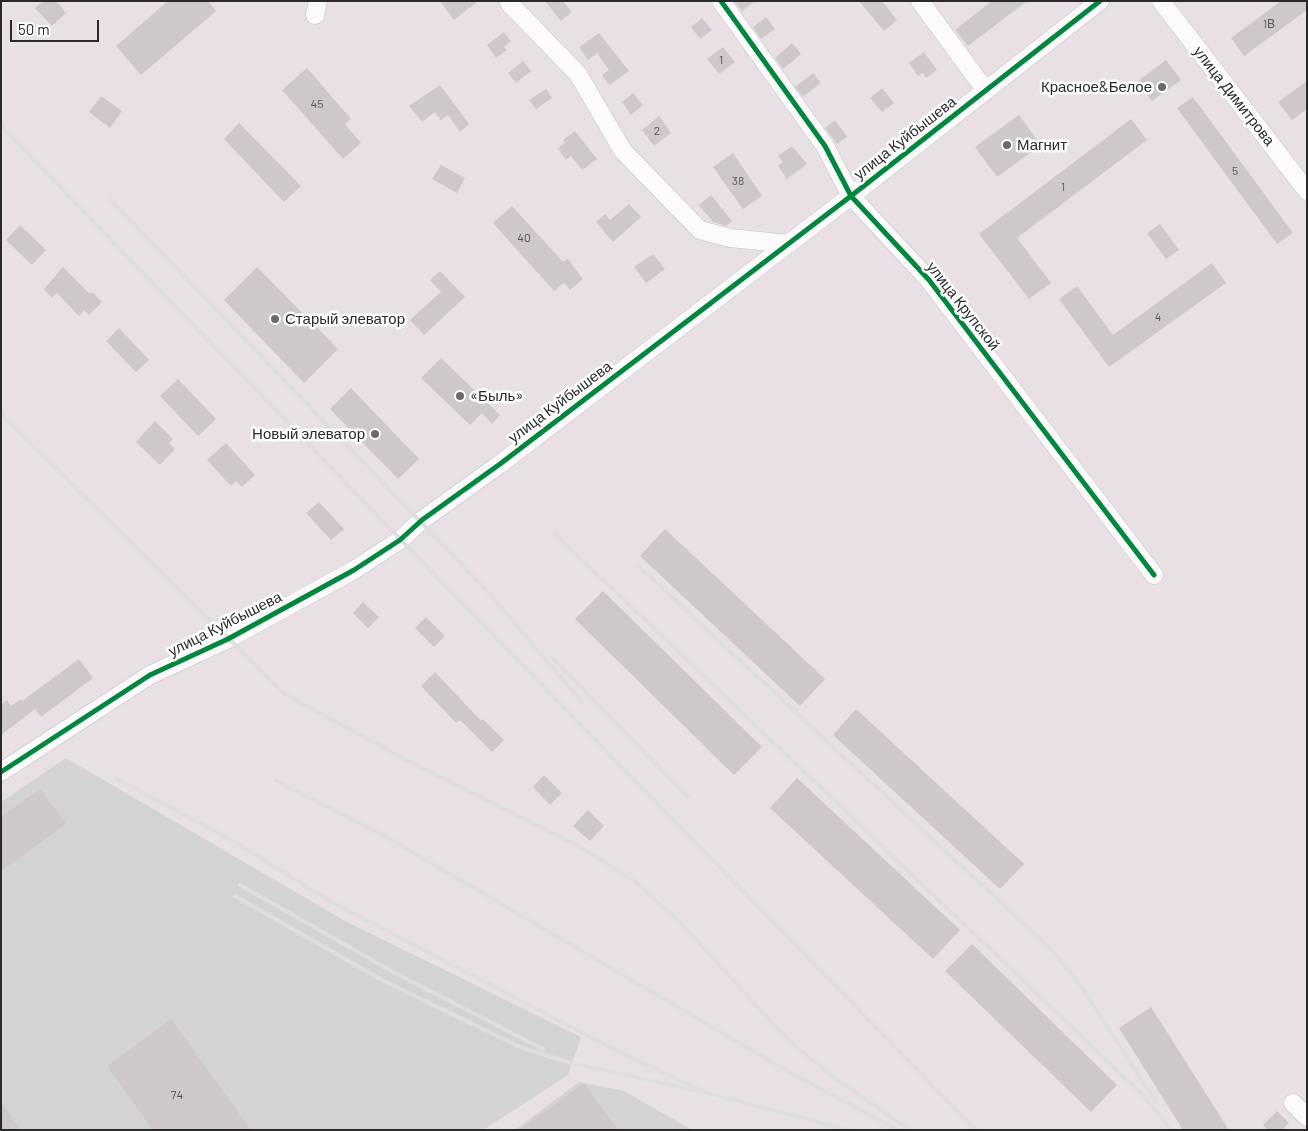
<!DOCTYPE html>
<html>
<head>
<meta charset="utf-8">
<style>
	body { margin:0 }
	#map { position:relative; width:1308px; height:1131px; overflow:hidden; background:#e8e0e4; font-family:Barlow,sans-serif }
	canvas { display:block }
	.frame { position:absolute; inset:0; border:2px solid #2a2a2a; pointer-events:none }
	.scale { position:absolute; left:10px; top:20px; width:89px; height:22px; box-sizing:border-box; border:2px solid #2a2a2a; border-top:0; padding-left:6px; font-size:15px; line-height:18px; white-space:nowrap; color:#2a2a2a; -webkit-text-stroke:4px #fff; paint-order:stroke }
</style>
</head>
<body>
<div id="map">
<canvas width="1308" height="1131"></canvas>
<div class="frame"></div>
<div class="scale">50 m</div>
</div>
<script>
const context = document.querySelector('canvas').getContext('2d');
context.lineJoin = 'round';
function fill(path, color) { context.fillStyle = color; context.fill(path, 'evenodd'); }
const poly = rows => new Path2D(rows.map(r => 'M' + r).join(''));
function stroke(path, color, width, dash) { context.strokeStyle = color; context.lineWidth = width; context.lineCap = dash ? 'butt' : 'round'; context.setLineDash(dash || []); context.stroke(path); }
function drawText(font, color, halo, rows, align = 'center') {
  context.font = font + ' Barlow,sans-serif'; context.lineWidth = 5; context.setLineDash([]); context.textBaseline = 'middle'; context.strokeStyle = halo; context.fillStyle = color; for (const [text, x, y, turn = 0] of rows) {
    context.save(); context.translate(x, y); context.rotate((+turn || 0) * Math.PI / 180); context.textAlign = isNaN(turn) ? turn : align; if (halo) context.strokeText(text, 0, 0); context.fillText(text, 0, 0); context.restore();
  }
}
const industrial = poly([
	[66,758,347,922,581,1037,568,1075,483,1130,1,1130,1,802],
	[579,1082,624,1091,692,1130,515,1130]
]);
const building = poly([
	[43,1,56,1,66,13,52,26,35,8],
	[168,1,208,1,216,11,141,75,116,46],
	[440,1,478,1,454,20],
	[545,1,563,1,572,12,561,21],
	[734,1,755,1,742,11],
	[859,1,882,1,897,20,884,31],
	[992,1,1027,1,968,46,955,30],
	[1281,1,1307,1,1307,10,1244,56,1231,38],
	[766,17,775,29,761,39,753,27],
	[702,18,712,30,700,39,691,27],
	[504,32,511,41,504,47,507,50,496,58,487,45],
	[599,33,629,71,609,85,602,75,609,70,597,53,588,60,579,47],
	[792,43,801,54,783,69,775,58],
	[723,47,735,62,719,74,707,59],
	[924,52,937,70,926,78,923,73,918,76,909,63],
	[1166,60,1181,80,1152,101,1137,82],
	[523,61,531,71,516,83,508,73],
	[307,68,351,119,345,124,361,143,343,159,282,90],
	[813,73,821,83,803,97,795,87],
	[1307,81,1307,109,1292,120,1278,102],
	[440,85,469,124,460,132,448,115,441,120,435,112,422,122,409,106],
	[882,88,894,103,882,112,870,98],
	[546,89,552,98,536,109,529,100],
	[633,93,643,105,631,115,622,102],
	[101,96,122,111,110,128,89,112],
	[1193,97,1293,233,1277,244,1177,108],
	[1019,115,1041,145,997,177,975,147],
	[659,116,671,133,654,146,642,130],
	[1131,119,1147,140,1017,238,1051,283,1029,299,979,234],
	[835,120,847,137,837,144,825,128],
	[239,123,301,186,284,202,224,139],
	[575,131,597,159,582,170,571,156,566,160,558,148,565,143,563,140],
	[792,146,807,164,787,179,778,166,783,162,778,156],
	[733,153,762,196,743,209,713,167],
	[441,165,465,178,457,193,432,179],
	[711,195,732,221,726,226,713,222,699,205],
	[629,204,641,217,613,242,596,222,605,214,610,220],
	[512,206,563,262,568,259,583,279,570,290,564,283,554,291,493,223],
	[1160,224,1179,250,1166,259,1147,233],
	[20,225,46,250,32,265,6,240],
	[653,254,665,269,646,283,634,267],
	[1212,263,1226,283,1109,367,1059,299,1077,286,1113,335],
	[63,267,90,294,92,292,102,302,89,315,84,310,79,316,57,293,52,298,44,289],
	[257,267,338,349,304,383,224,300],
	[440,271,465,297,424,335,410,320,441,292,430,280],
	[119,328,149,360,136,372,106,341],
	[441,358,500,415,492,424,482,413,470,425,421,378],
	[178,379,216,419,198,436,160,396],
	[351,388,419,459,398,479,330,409],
	[155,421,173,439,169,443,175,449,160,465,136,442],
	[226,443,255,475,242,487,236,481,231,486,207,460],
	[319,502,344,529,331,540,306,513],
	[665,529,825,679,800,706,640,556],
	[603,591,762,747,734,775,575,619],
	[363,602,379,617,368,628,353,613],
	[426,617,445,636,434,647,415,628],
	[79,659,93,678,41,717,35,709,1,735,1,705,7,700,11,706,21,699,22,701],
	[435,672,481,721,483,719,504,740,492,752,460,720,456,723,421,686],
	[856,709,1024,864,1000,889,833,735],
	[544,775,562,793,550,805,533,787],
	[797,778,960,930,933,959,770,808],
	[40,789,66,824,1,871,1,817],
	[588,810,604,826,590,841,573,826],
	[972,944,1117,1085,1091,1112,945,971],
	[1151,1007,1229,1130,1183,1130,1119,1028],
	[171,1019,251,1130,153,1130,107,1066],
	[584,1083,618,1130,519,1130],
	[1,1103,21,1130,1,1130],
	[1277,1111,1289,1123,1282,1130,1268,1130,1263,1125]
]);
const minor = poly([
	[511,1,509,3,578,74,623,151,700,230,730,238,789,244],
	[721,1,825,146,851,196,929,280,1154,575],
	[920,1,986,91],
	[1161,1,1307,191],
	[315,15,318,1],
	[1,772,150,675,228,639,354,570,400,540,422,520,500,464,851,196,1100,1],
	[1293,1103,1307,1117]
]);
const rail = poly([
	[1,126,492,634,976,1130],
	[109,198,488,592,582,702],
	[1,414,285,694,397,755,579,846,634,881,679,921,774,1025,797,1047,833,1077,910,1130],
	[555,534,1143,1095,1171,1130],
	[637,565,1053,951,1081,986,1156,1102],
	[553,658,688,797],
	[115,778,235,842,328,900,623,1054,707,1093],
	[276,781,390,839,789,1072,898,1130],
	[240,885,395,973,543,1049],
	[235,896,382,980,522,1048,572,1063,707,1093,849,1130]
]);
const cycleway = poly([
	[721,1,825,146,851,196,929,280,1154,575],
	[1,772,150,675,228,639,354,570,400,540,422,520,500,464,851,196,1100,1]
]);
const markers = [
	[1162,87,5,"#6c6a6b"],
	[1007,145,5,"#6c6a6b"],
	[275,319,5,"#6c6a6b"],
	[460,396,5,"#6c6a6b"],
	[375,434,5,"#6c6a6b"]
];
const numberNames = [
	["1В",1269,24],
	["1",721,60],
	["45",317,104],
	["2",657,131],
	["5",1235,171],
	["38",738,181],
	["1",1063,187],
	["40",524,238],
	["4",1158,317],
	["74",177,1095]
];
const poiNames = [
	["Красное&Белое",1152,87,"right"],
	["Магнит",1017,145],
	["Старый элеватор",285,319],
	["«Быль»",470,396],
	["Новый элеватор",365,434,"right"]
];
const streetNames = [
	["улица Димитрова",1234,96,52],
	["улица Куйбышева",905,138,-38],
	["улица Крупской",963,306,52],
	["улица Куйбышева",560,402,-37],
	["улица Куйбышева",225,624,-27]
];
fill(industrial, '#d3d2d5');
fill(building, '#cec8cb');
stroke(minor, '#c2c1c2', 19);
stroke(minor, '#fcfafb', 18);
stroke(rail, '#dededf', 4);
stroke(cycleway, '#00873e', 5);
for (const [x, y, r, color] of markers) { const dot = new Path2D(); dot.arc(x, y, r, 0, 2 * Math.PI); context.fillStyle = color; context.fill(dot); stroke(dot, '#fff', 2); }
drawText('12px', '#565455', null, numberNames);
drawText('15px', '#2a2a2a', '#fff', poiNames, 'left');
drawText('15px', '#2a2a2a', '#fff', streetNames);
</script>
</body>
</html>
